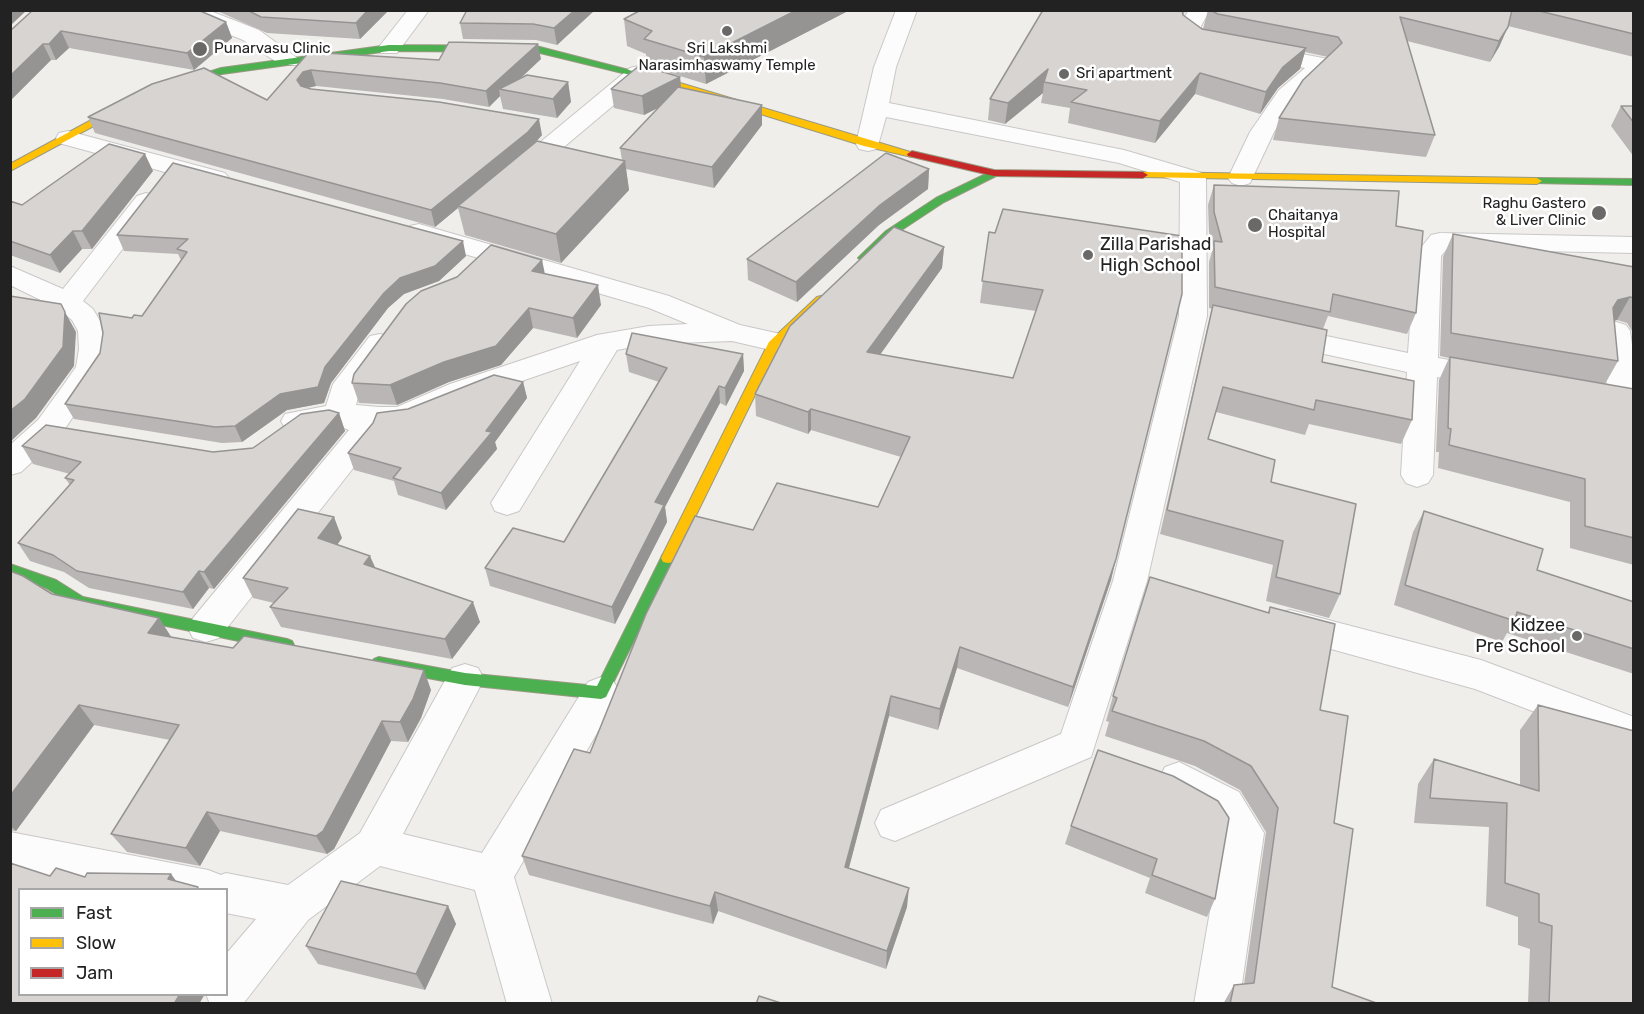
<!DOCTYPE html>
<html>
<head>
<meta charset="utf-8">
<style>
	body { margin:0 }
	#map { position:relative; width:1644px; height:1014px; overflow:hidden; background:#f0eeeb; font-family:Rubik,sans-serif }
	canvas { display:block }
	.frame { position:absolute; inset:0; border:12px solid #222; pointer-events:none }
	.legend { position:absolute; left:18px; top:888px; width:210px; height:108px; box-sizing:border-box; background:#fff; border:2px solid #a7a7a7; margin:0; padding:8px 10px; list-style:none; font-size:18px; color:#222 }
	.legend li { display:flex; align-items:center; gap:12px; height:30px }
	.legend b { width:30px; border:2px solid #a7a7a7 }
</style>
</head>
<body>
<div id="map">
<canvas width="1644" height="1014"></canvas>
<div class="frame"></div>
<ul class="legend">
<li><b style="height:8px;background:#4caf50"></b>Fast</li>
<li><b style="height:8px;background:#ffc107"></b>Slow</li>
<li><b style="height:8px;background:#c62828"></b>Jam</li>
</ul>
</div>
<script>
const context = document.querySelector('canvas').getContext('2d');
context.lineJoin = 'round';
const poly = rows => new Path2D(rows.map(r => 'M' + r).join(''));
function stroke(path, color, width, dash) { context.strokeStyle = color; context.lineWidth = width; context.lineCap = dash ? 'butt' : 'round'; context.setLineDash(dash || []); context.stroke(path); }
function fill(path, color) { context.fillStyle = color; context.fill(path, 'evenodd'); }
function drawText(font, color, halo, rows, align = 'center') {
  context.font = font + ' Rubik,sans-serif'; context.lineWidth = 5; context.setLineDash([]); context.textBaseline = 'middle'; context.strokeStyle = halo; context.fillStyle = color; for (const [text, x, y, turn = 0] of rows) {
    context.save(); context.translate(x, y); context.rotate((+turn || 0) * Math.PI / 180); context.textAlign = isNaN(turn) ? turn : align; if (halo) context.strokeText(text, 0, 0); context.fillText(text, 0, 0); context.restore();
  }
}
const street = poly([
	[139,10,213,12,259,30,300,60,297,65,281,65,243,40,201,23,149,16,139,10],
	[408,10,429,10,397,53,381,53,378,48,408,10],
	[896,10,917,10,896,67,889,103,1124,150,1202,173,1206,178,1207,316,1147,581,1091,757,895,841,881,836,875,823,881,810,1061,734,1113,581,1179,316,1180,182,1119,163,886,117,877,149,868,151,859,149,856,144,874,67,896,10],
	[1189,10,1210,10,1201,26,1201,31,1212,37,1323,58,1331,60,1334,65,1295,100,1274,132,1250,183,1241,186,1232,183,1228,178,1250,132,1279,90,1305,68,1198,47,1180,34,1179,26,1189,10],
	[638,66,646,68,649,73,646,78,527,178,518,180,509,178,506,173,509,168,630,68,638,66],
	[68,131,225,173,229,178,225,183,216,186,59,143,56,138,59,133,68,131],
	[146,193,155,196,159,201,83,301,93,309,106,331,109,349,106,368,60,436,21,472,10,475,10,445,38,420,62,387,76,367,79,349,78,331,72,320,57,308,10,285,10,266,63,289,137,196,146,193],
	[419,224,669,296,740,325,785,335,790,342,785,349,775,351,732,341,649,344,617,350,519,511,507,515,495,511,491,503,580,361,472,398,412,424,381,428,377,438,219,638,206,642,193,638,188,628,193,618,349,430,337,425,296,432,285,428,281,421,285,414,326,406,333,384,370,336,380,334,390,336,395,343,359,393,356,405,379,407,397,407,450,384,597,335,649,326,688,324,649,308,410,238,406,232,410,226,419,224],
	[1440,233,1634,237,1634,253,1447,249,1441,256,1438,358,1499,369,1503,376,1499,383,1488,386,1437,377,1433,475,1428,483,1417,487,1406,483,1401,475,1407,372,1283,345,1273,343,1269,336,1273,329,1283,327,1408,353,1415,255,1431,235,1440,233],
	[1616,322,1626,325,1630,331,1634,358,1634,405,1623,408,1612,405,1608,398,1602,331,1606,325,1616,322],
	[1290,610,1481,660,1634,717,1634,750,1475,689,1277,634,1272,624,1277,614,1290,610],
	[465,664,478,668,484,679,403,834,482,853,588,682,601,677,614,682,620,693,514,877,552,1004,507,1004,475,890,380,866,308,920,243,1004,210,1004,206,994,226,994,226,954,256,919,226,913,226,890,108,890,10,870,10,832,208,870,221,875,226,873,288,885,360,833,452,668,465,664],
	[1179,762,1239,792,1264,833,1239,1004,1194,1004,1223,836,1211,818,1165,791,1159,779,1165,767,1179,762]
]);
const fast = poly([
	[389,45,536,46,652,76,647,79,536,52,389,51,222,74,177,87,172,84,221,68,389,45],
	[994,170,999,173,998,175,944,202,894,235,868,260,864,261,858,258,886,231,936,198,994,170],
	[1537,178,1634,179,1634,185,1533,183,1532,181,1537,178],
	[668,553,673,554,675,558,606,697,601,699,465,685,379,669,374,667,371,663,374,659,379,657,465,673,597,686,663,554,668,553],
	[10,564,56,580,83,597,287,639,292,641,294,645,292,649,287,651,79,608,46,588,10,575,10,564]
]);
const slow = poly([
	[644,74,650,74,917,154,912,157,864,146,644,78,644,74],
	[177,81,182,84,180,86,153,94,10,171,10,164,147,90,177,81],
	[1143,172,1537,178,1542,181,1537,184,1139,177,1139,173,1143,172],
	[821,296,825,297,825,303,780,344,675,558,673,562,668,563,663,562,661,558,769,342,817,297,821,296]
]);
const jam = poly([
	[912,151,994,170,1143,172,1148,175,1143,178,994,176,908,156,907,154,912,151]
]);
const wall = poly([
	[215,10,389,10,360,39,267,33],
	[595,10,557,45,536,40,463,39,460,23],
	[641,10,846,10,846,12,706,84,647,66,646,54,627,46,624,19],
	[1186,10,1183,15,1203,29,1208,10,1634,10,1634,57,1508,26,1499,47,1490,62,1407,41,1435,135,1426,157,1273,140,1279,118,1328,57,1305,52,1300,69,1278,88,1260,114,1195,94,1155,143,1068,123,1070,108,1041,103,1043,93,1005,124,988,120,990,99],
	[226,22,232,38,194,70,69,48,56,60,51,60,10,101,10,31],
	[309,52,439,60,541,59,519,79,568,82,571,102,557,118,503,109,500,96,489,107,443,99,316,86,308,88,542,135,537,141,622,160,620,148,659,107,644,115,614,108,611,89,680,77,681,88,762,125,714,188,626,169,629,190,561,263,465,235,458,208,435,227,95,133,88,117,267,100],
	[1621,106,1634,106,1634,157,1611,126],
	[173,163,466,256,439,281,404,294,388,308,331,383,324,403,287,410,242,442,222,443,74,419,65,404,100,353,103,333,132,318,142,316,181,260,178,254,124,251,117,235],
	[929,169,928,189,879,225,797,302,748,280,747,259],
	[153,171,92,249,82,249,60,273,10,255,10,201,22,205],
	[1214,185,1396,226,1416,313,1407,334,1328,316,1323,329,1322,362,1412,420,1401,444,1309,424,1305,435,1216,412,1208,439,1271,482,1340,594,1329,618,1266,601,1273,565,1160,534,1207,330,1213,309,1209,308,1209,262,1213,248,1209,232,1208,205],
	[989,232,995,233,1182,236,1111,580,1068,707,957,668,938,730,889,716,849,868,907,907,886,969,718,911,713,924,529,875,522,856,590,753,753,530,878,507,901,457,811,430,808,434,756,416,755,394,944,247,942,268,880,355,1013,378,1036,311,980,303],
	[1453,234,1634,267,1634,339,1632,331,1627,323,1617,320,1614,321,1618,361,1605,384,1634,389,1634,565,1570,548,1570,502,1438,468,1439,452,1436,452,1439,380,1449,358,1440,356,1443,257],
	[542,260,544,273,601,305,577,338,533,328,501,365,449,382,397,405,359,403,352,383],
	[626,354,743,354,744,371,726,406,720,403,665,507,667,522,615,624,490,586,485,568,564,542,659,382,629,372],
	[523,382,527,398,495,442,497,449,446,510,398,495,394,481,354,470,348,453,408,409],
	[339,413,345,431,214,589,209,588,193,609,89,588,64,572,30,561,18,543,70,485,65,478,70,474,33,464,22,446,213,452,253,448],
	[1424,511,1537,570,1634,602,1634,674,1507,633,1502,642,1394,605,1413,532],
	[342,538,337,545,375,568,480,622,452,659,281,627,270,607,274,603,253,598,243,578],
	[10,571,52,594,159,618,170,637,431,690,421,718,408,742,391,741,334,849,327,854,220,831,200,866,127,852,111,834,170,740,94,725,16,831,10,830],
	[1270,607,1320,710,1334,823,1332,987,1379,1004,1223,1004,1234,985,1244,984,1266,832,1240,790,1195,766,1105,736,1109,722,1106,721,1113,696,1268,612],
	[1538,705,1634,1004,1528,1004,1530,949,1518,945,1518,917,1486,906,1489,827,1414,823,1418,784,1434,759,1520,785,1520,730],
	[1098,750,1215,899,1207,917,1145,893,1150,878,1065,844,1071,826],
	[448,906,456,924,425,990,318,964,306,946]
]);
const shadedWall = poly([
	[10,10,27,10,10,26],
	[368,10,389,10,360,39,356,23],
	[575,10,595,10,557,45,554,28],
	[797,10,846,10,846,12,706,84,704,57],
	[226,22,232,38,194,70,187,53],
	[1508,27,1499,47,1490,62,1499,41],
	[61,31,69,48,56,60,49,44],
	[43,44,51,60,10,101,10,76],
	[538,44,541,59,507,91,499,89,500,96,489,107,486,91],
	[1306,48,1300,69,1278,88,1260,114,1266,92,1283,67],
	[1048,69,1044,82,1043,93,1005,124,1008,103],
	[311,70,316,86,307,88,302,95,297,80,303,72],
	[1200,73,1195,94,1155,143,1160,121],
	[680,77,682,96,644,115,642,96],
	[568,82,571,102,557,118,553,99],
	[762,105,762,125,714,188,712,167],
	[539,119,542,135,531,147,458,206,458,208,435,227,431,210],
	[145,154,153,171,92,249,82,231],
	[625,161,629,190,561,263,556,234],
	[929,169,928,189,879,225,797,302,796,282,880,205],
	[73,231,82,249,60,273,50,255],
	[463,241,466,256,439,281,404,294,388,308,331,383,324,403,287,410,242,442,235,426,280,394,325,367,384,293,400,278],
	[944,247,942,268,866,374,867,352],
	[542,260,546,279,532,271],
	[598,285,601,305,577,338,573,318],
	[1630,297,1617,320,1605,323,1613,308,1618,300],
	[529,308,533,328,501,365,449,382,397,405,390,385],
	[65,312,76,332,74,366,36,418,10,442,10,411],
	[743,354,744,371,726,406,725,388],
	[523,382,527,398,495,442,497,449,446,510,441,493],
	[719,386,720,403,665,507,667,522,615,624,612,607,655,502],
	[811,409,811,430,808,434,808,412],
	[339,413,345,431,214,589,204,572],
	[334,517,342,538,327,559,318,538],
	[370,556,379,576,364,564],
	[1116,559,1111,580,1068,707,1073,687],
	[199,571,209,588,193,609,183,592],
	[473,602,480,622,452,659,445,639],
	[159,618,172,638,148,633],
	[960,647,957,668,938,730,940,709],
	[424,670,431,690,421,718,408,742,400,722],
	[891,696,889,716,844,886,845,867],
	[79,705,94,725,16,831,10,825,10,796],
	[382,721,391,741,334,849,327,854,316,836],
	[207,812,220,831,200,866,186,848],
	[171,874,183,890,168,879],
	[909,888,907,907,886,969,887,951],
	[715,892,718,911,713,924,710,906],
	[448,906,456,924,425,990,416,974],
	[180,994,205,994,199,1004,174,1004]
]);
const building = poly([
	[33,10,198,10,226,22,187,53,61,31,49,44,43,44,10,76,10,31,33,10],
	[247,10,368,10,356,23,261,17,247,10],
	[467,10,575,10,554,28,533,24,460,23,467,10],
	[641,10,797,10,704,57,644,39,652,31,624,19,641,10],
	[1043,10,1182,10,1183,15,1202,29,1306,48,1283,67,1266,92,1200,73,1160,121,1071,102,1087,90,1044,82,1048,69,1008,103,990,99,1043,10],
	[1210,10,1512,10,1508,27,1499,41,1400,17,1435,135,1279,118,1303,80,1342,43,1338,37,1218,14,1210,10],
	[1535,10,1634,10,1634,34,1535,10],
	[449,42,538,44,486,91,440,83,311,70,303,72,297,80,301,86,311,89,439,102,539,119,528,132,431,210,88,117,152,84,204,68,267,100,309,52,439,60,449,42],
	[640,65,680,77,642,96,611,89,640,65],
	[527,75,568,82,553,99,499,89,527,75],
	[678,87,762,105,712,167,620,148,678,87],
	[1621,106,1634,106,1634,123,1621,106],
	[537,141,625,161,556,234,458,206,537,141],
	[109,144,145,154,82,231,73,231,50,255,10,241,10,201,22,205,109,144],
	[886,153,929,169,880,205,796,282,747,259,886,153],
	[173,163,463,241,435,266,400,278,384,293,325,367,318,387,280,394,235,426,215,427,65,404,100,353,103,333,99,313,132,318,134,315,142,316,187,252,177,249,188,239,117,235,173,163],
	[1214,185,1399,191,1396,226,1423,231,1416,313,1333,294,1330,312,1215,287,1214,241,1222,242,1214,212,1214,185],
	[1003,209,1182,236,1182,294,1116,559,1073,687,960,647,940,709,891,696,845,867,909,888,887,951,715,892,710,906,522,856,574,749,590,753,646,614,695,516,753,530,777,483,878,507,910,437,811,409,808,412,755,394,790,326,894,227,944,247,867,352,1013,378,1043,290,982,281,989,232,995,233,1003,209],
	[1453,234,1634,267,1634,298,1630,297,1618,300,1613,308,1618,361,1451,333,1453,234],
	[491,245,542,260,532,271,598,285,573,318,529,308,496,346,444,362,390,385,352,383,354,374,406,304,421,291,457,277,491,245],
	[10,296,61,304,65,312,63,347,25,399,10,411,10,296],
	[1213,305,1327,330,1322,362,1414,381,1412,420,1316,400,1314,410,1223,387,1208,439,1275,460,1271,482,1356,504,1340,594,1276,577,1283,541,1167,510,1213,305],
	[632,333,743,354,725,388,719,386,655,502,664,505,612,607,485,568,513,528,564,542,667,368,626,354,632,333],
	[1450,357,1634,389,1634,538,1585,526,1585,479,1449,445,1451,429,1448,428,1450,357],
	[494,375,523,382,486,431,492,432,441,493,393,478,401,468,348,453,373,423,377,413,408,409,494,375],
	[329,410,339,413,204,572,199,571,183,592,77,571,53,555,18,543,74,480,65,478,81,462,22,446,46,425,213,452,253,448,301,414,329,410],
	[298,509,334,517,318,538,370,556,364,564,473,602,445,639,270,607,288,588,243,578,298,509],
	[1424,511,1543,549,1537,570,1634,602,1634,649,1517,612,1515,621,1405,585,1424,511],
	[10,571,23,576,52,594,159,618,148,633,233,648,244,636,424,670,413,699,400,722,382,721,323,831,316,836,207,812,186,848,111,834,179,725,79,705,10,796,10,571],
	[1150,577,1269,613,1270,607,1335,624,1320,710,1348,716,1334,823,1353,829,1332,987,1379,1004,1230,1004,1234,985,1254,983,1278,808,1251,766,1204,741,1112,711,1117,698,1113,696,1150,577],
	[1538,705,1634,731,1634,1004,1549,1004,1552,926,1539,922,1539,894,1505,883,1507,803,1430,798,1434,759,1539,791,1538,705],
	[1098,750,1173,776,1218,801,1229,818,1215,899,1152,875,1157,859,1071,826,1098,750],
	[10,863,50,876,56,868,85,877,87,873,171,874,168,879,198,887,197,890,20,890,20,994,180,994,174,1004,10,1004,10,863],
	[341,881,448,906,416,974,306,946,341,881],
	[759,996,784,1004,756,1004,759,996]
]);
const markers = [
	[727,31,6,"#6a6968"],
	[200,49,8,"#6a6968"],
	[1064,74,6,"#6a6968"],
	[1599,213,8,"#6a6968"],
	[1255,225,8,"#6a6968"],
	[1088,255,6,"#6a6968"],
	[1577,636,6,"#6a6968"]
];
const farPoinames = [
	["Punarvasu Clinic",214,49],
	["Sri Lakshmi",727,49,"center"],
	["Narasimhaswamy Temple",727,66,"center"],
	["Sri apartment",1076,74],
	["Raghu Gastero",1586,204,"right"],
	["& Liver Clinic",1586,221,"right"],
	["Chaitanya",1268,216],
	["Hospital",1268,233]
];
const poiNames = [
	["Zilla Parishad",1100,245],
	["High School",1100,266],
	["Kidzee",1565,626,"right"],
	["Pre School",1565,647,"right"]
];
stroke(street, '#c9c8c7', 2);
stroke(fast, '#999a82', 2);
stroke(slow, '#999a82', 2);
stroke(jam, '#999a82', 2);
fill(street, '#fdfcfc');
fill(fast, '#4caf50');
fill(slow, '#ffc107');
fill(jam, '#c62828');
fill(wall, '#b9b6b5');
fill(shadedWall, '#969493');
fill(building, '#d7d4d2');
stroke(building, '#969493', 1.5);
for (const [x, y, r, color] of markers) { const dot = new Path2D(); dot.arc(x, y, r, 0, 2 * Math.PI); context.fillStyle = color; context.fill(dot); stroke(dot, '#fff', 2); }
drawText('15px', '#222', '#fff', farPoinames, 'left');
drawText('18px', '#222', '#fff', poiNames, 'left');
</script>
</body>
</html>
